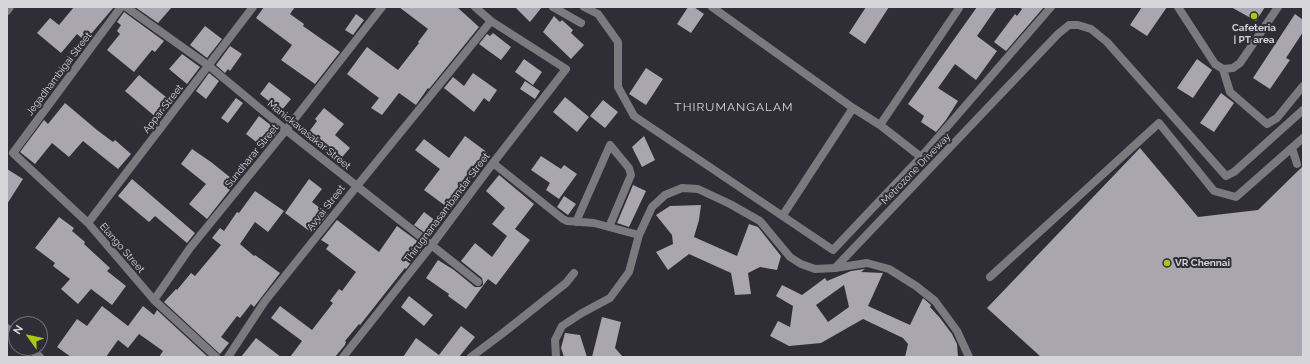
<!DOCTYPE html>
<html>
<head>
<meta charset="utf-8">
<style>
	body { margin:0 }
	#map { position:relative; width:1310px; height:364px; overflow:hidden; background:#2f2d35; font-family:Raleway,sans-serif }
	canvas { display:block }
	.frame { position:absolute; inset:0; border:8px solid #d6d5da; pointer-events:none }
	.north { position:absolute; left:8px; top:316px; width:40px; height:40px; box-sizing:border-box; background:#2f2d35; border:1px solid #727077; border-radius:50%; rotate:303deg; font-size:11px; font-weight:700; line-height:16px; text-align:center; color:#d6d5da }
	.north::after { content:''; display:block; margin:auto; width:14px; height:18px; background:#acc611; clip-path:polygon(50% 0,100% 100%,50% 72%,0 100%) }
</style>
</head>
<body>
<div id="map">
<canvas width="1310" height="364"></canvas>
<div class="frame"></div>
<div class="north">N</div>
</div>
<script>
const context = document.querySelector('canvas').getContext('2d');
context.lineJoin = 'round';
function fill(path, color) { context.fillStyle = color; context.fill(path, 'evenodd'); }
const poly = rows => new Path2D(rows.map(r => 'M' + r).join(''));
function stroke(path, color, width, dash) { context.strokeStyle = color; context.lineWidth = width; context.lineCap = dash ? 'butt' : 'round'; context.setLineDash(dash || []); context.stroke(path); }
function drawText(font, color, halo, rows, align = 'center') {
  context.font = font + ' Raleway,sans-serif'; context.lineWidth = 4; context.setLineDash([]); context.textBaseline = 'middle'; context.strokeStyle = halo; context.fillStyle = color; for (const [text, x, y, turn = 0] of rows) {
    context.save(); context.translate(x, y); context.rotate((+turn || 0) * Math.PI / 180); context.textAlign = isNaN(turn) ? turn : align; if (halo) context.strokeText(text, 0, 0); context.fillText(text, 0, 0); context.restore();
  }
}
const building = poly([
	[74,7,114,7,85,41,77,34,61,53,37,33,50,18,59,25],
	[135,7,172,7,158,23],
	[264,7,295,7,290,14,304,24,303,26,340,52,315,84,281,60,292,45,256,18],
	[399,7,457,7,479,27,429,89,428,88,416,105,399,93,382,115,371,108,379,98,347,74,367,47,398,70,419,43,418,42,428,29],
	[515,7,542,7,530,22],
	[688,7,694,7,704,14,691,33,677,24],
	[866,7,889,7,865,44,849,33],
	[977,7,997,7,977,36,997,51,976,80,955,64,938,88,958,101,946,120,936,132,921,122,924,116,908,104],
	[1019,7,1044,7,1006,51,994,42,1015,14,1017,16,1022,9],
	[1142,7,1167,7,1147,36,1130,25],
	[1231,7,1265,7,1256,21],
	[124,12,164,41,155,52,152,50,134,72,107,50,120,34,117,31,121,25,117,22],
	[356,14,364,20,353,35,345,30],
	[1295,14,1303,20,1303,32,1286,58,1290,60,1270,89,1253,78],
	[554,16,560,22,562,20,573,30,571,33,584,45,571,59,543,32],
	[205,26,222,39,207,58,190,45],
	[493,33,511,47,501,60,479,44,487,34,490,36],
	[230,46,242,54,230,71,228,69,225,73,216,65],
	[182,54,200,67,187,84,169,69],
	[524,59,542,72,533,85,515,72],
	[1197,59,1212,70,1193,98,1177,88],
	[646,68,663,79,646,105,629,94],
	[209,73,219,81,206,99,196,91],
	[473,73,497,90,489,102,484,98,474,112,444,88,453,77,464,86],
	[139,75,172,102,158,119,125,91],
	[525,81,540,91,535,99,520,89],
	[269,82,291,99,281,111,260,94],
	[1221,93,1234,103,1214,132,1200,123],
	[565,97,589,117,577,132,553,112],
	[236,98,243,103,228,123,221,118],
	[603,100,618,112,605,128,590,116],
	[65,103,97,130,113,142,115,140,131,154,118,169,83,141,69,157,52,143,35,164,20,152,44,120,48,124],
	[324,108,344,124,335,135,350,148,337,163,327,154,329,152,311,140,314,137,308,133,317,121,315,119],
	[259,116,277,130,277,133,264,148,246,134],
	[465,136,488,153,463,188,466,190,451,210,424,190,440,169,415,150,424,139,449,158],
	[644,136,655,160,642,167,632,147],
	[1140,148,1198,217,1258,210,1303,166,1303,357,1041,357,987,308],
	[192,149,211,162,236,182,207,219,189,204,206,184,181,164],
	[541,156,561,169,564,165,577,174,559,199,546,190,550,183,531,170],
	[7,169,23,179,7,204],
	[499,175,534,204,515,229,530,240,496,285,488,279,466,309,448,296,449,294,426,278,438,260,454,270,475,287,480,287,483,285,483,282,482,278,461,261,475,243,492,257,507,236,492,224,505,208,486,191],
	[132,179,195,233,187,243,155,216,149,222,118,196],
	[309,179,322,189,312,202,328,214,312,233,285,213],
	[633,185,646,191,629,227,617,223],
	[255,191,284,211,268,232,255,222,240,244,254,256,255,255,280,273,254,307,251,304,240,318,237,316,221,337,229,343,220,354,164,302,176,289,177,290,191,273,195,276,221,245,212,238,220,228,224,231,237,212,239,213],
	[564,196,576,204,568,215,557,207],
	[701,205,699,220,694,237,737,256,749,224,758,227,781,256,777,270,760,267,748,273,751,294,735,295,731,273,689,254,668,270,656,252,673,244,672,235,656,215,670,206],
	[424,212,440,224,431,237,414,225],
	[59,217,74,228,72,231,85,242,84,244,110,268,107,271,126,286,112,305,91,289,78,304,61,289,70,279,53,266,55,263,35,248],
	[337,220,379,252,397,226,424,246,406,269,405,268,360,325,359,324,345,341,346,342,345,345,335,357,290,357,302,341,271,318,280,306,312,330,333,303,330,301,339,289,342,291,356,272,326,249,329,245,321,240],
	[865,269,861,272,883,273,868,306,910,325,923,298,931,305,930,307,940,318,952,334,957,344,958,357,905,357,908,344,903,338,863,319,821,343,789,346,770,336,778,321,790,327,793,306,776,296,782,285,802,295,825,278,827,281,851,271],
	[844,285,849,307,828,322,816,305],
	[409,296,433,315,424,326,401,307],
	[102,306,128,326,143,306,154,315,157,310,208,357,159,357,163,351,139,334,128,348,118,340,106,357,71,357,57,347,77,319,87,326],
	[602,317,621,322,615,348,623,357,592,357],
	[461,326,475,337,459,357,403,357,416,338,439,355],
	[565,333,580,335,587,357,564,357,561,348],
	[256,338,281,357,241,357]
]);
const minor = poly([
	[121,7,13,153,88,223,154,300,216,357],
	[126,7,209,66,286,130,478,282],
	[553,7,581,23],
	[584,7,598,14,618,42,618,87,634,116,833,250,921,157,880,125],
	[712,7,853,108,880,125,959,8],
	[1178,7,1215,64,1223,69,1233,68,1240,63,1278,7],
	[7,11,10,7],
	[1223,69,1230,92,1267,124,1277,118,1303,86],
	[1292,148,1297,164],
	[921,157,1051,7],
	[493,163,563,219,567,221,594,223,639,235],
	[783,215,853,108],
	[576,222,610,145,629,168,631,175,609,227],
	[88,223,253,7],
	[835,268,867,263,889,269,916,286,935,301,957,331,969,357],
	[990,277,1159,123,1214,191,1236,197,1303,138],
	[154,300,190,248,286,130,382,7],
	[228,357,265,301,357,186,491,21],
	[343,357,431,246,493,163,566,69,491,21,475,7],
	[471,357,503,333,566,283,574,273],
	[556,357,555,340,562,326,582,313,610,298,629,272,639,235,652,207,665,195,682,188,698,189,730,204,760,221,790,257,801,264,815,269,835,268,1058,34,1069,25,1078,25,1091,29,1107,42,1226,176,1234,172,1303,110]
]);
const tertiary = poly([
	[7,328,16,336],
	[30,348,40,357]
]);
const markers = [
	[1254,16,4,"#acc611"],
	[1167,263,4,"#acc611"]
];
const poiNames = [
	["Cafeteria",1254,28],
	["| PT area",1254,40],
	["VR Chennai",1175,263,"left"]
];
const streetNames = [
	["Jegadhambigai Street",59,74,-53],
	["Appar Street",163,109,-52],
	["Manickavasakar Street",309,135,39],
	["Sundharar Street",252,156,-51],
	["Metrozone Driveway",916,169,-46],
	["Avvai Street",326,208,-52],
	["Thirugnanasambandar Street",447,208,-53],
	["Elango Street",122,248,49]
];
const quarterNames = [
	["THIRUMANGALAM",734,107]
];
fill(building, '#a9a6b0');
stroke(minor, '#7b7a7e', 8);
stroke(tertiary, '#7b7a7e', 8);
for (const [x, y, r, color] of markers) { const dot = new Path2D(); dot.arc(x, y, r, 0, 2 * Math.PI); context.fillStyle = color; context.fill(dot); stroke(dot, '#2f2d35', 1.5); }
drawText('bold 10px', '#d6d5da', '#2f2d35', poiNames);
drawText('10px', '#d6d5da', '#2f2d35', streetNames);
context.letterSpacing = '1px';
drawText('12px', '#d6d5da', '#2f2d35', quarterNames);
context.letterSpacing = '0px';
</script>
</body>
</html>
